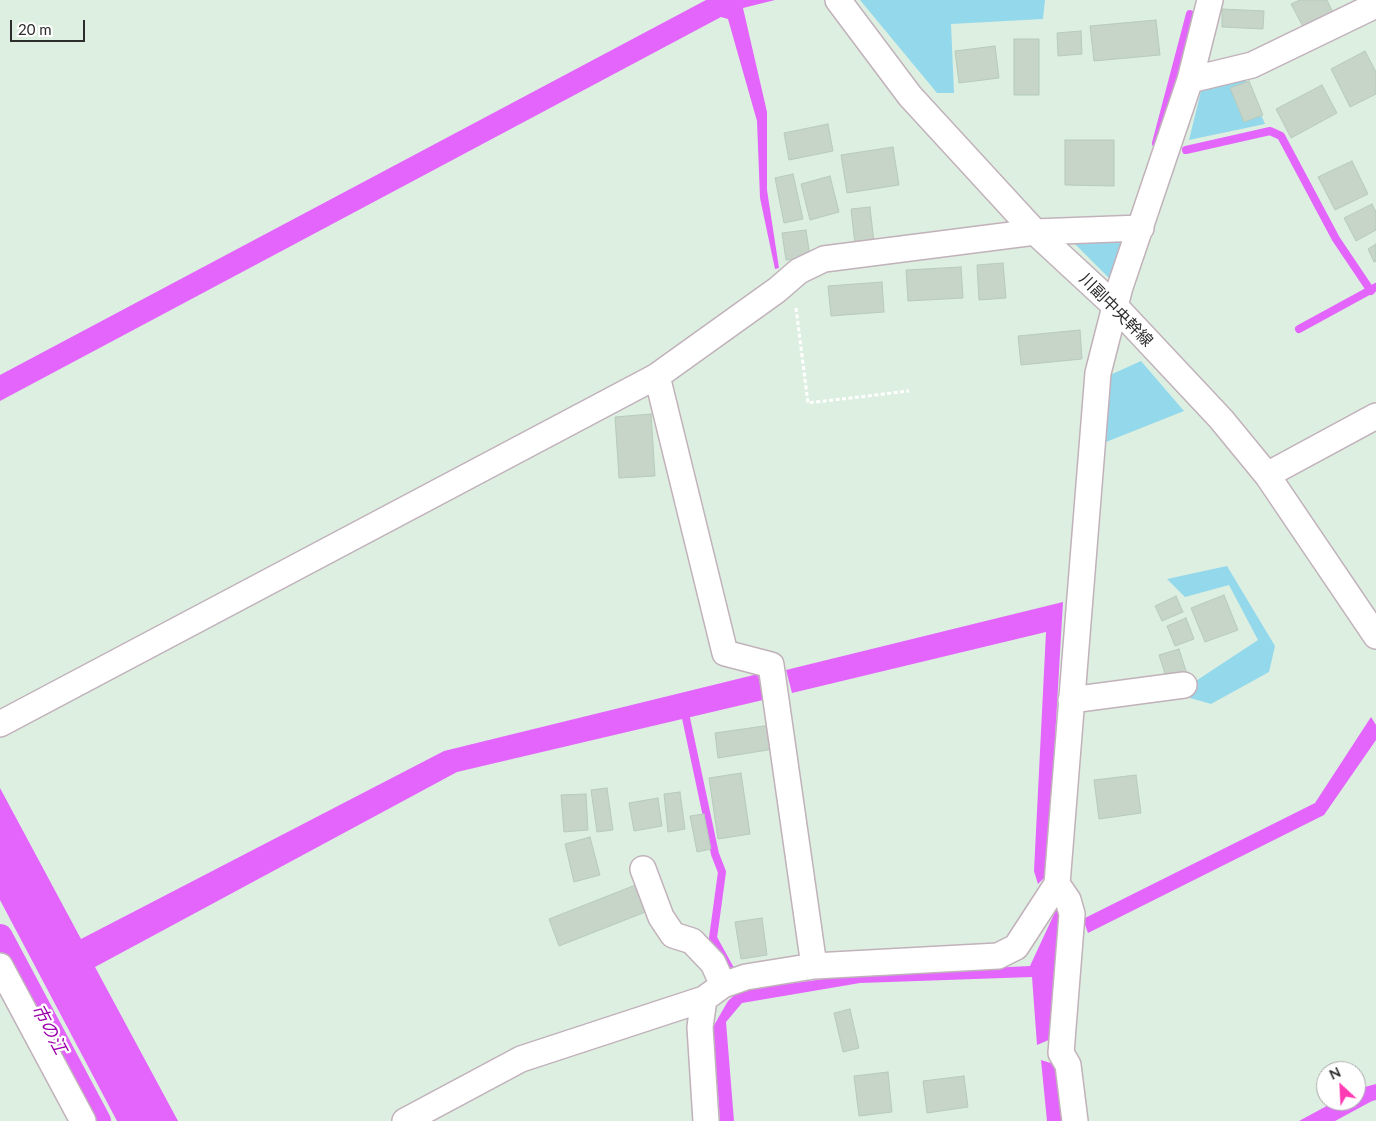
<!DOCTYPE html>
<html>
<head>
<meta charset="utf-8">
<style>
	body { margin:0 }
	#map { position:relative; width:1376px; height:1121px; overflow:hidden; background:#ddefe0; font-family:Lato,sans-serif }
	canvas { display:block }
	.north { position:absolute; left:1316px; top:1061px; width:50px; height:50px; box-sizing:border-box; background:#fff; border:1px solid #ababab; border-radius:50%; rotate:335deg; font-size:14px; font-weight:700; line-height:20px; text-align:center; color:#2c2c2c }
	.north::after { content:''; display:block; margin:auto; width:18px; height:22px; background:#ff3bb4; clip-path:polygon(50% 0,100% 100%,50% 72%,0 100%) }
	.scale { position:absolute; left:10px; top:20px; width:75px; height:22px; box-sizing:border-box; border:2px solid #2c2c2c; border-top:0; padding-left:6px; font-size:15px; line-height:18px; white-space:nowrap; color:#2c2c2c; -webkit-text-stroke:4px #fff; paint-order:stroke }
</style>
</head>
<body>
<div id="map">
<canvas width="1376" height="1121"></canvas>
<div class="north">N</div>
<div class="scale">20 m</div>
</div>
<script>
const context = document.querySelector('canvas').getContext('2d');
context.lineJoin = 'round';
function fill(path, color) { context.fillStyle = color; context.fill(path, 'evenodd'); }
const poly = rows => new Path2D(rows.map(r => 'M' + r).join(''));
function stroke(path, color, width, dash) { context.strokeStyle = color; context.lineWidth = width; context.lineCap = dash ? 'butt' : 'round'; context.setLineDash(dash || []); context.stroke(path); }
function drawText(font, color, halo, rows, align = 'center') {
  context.font = font + ' Lato,"Noto Sans JP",sans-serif'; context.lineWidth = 4.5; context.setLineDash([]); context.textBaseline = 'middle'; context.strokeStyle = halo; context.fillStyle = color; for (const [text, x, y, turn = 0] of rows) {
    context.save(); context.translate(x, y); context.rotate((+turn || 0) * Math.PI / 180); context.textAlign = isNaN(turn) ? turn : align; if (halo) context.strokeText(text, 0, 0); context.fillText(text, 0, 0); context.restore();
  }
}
const green = poly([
	[860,0,1045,0,1043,19,951,24,954,93,937,93],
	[1244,76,1265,124,1189,140,1201,91],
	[1120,237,1126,244,1113,282,1072,241],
	[1141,361,1184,411,1106,442,1110,375],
	[1227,566,1275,646,1269,672,1211,704,1176,694,1258,640,1229,585,1185,597,1167,579]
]);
const water = poly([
	[706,0,775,0,743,8,767,112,767,190,779,268,775,269,760,198,757,121,728,19,721,17,0,401,0,375],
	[1063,602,1047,875,1038,884,1034,871,1046,632,792,693,786,670],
	[758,674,763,700,457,772,95,967,178,1121,117,1121,0,900,0,788,81,939,444,751],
	[1371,717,1376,725,1376,740,1324,815,1088,933,1083,919,1315,803],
	[1056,910,1062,912,1051,1039,1037,1045,1032,977,860,983,742,1003,726,1022,734,1121,720,1121,713,1027,728,1001,740,990,863,974,1030,966],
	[1041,1060,1057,1065,1063,1121,1047,1121],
	[1376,1084,1376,1100,1372,1101,1335,1121,1299,1121,1336,1101,1356,1101,1356,1090,1361,1088]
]);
const stream = poly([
	[1156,143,1190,14],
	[1186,150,1270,131,1281,136,1336,239,1371,291],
	[1299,329,1376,287],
	[686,718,715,854,722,872,713,938,730,969]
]);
const canal = poly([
	[0,937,98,1121]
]);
const building = poly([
	[1300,0,1327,0,1337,21,1308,36,1291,4,1300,0],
	[1222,9,1264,11,1263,29,1222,27,1222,9],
	[1156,20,1160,55,1094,61,1090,26,1156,20],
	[1081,31,1082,54,1058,56,1057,33,1081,31],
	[1014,39,1039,39,1039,95,1014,95,1014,39],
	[995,46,999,78,959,83,955,51,995,46],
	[1365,51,1376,72,1376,94,1350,107,1331,69,1365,51],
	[1249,81,1263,115,1244,122,1230,88,1249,81],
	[1322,85,1337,113,1291,138,1276,109,1322,85],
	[828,124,833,151,789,160,784,133,828,124],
	[1065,140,1114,140,1114,186,1065,185,1065,140],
	[893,147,899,185,847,193,841,155,893,147],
	[1352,161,1368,194,1335,210,1318,177,1352,161],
	[793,174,803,219,784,223,775,178,793,174],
	[830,176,839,212,810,220,801,184,830,176],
	[1372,204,1376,212,1376,230,1356,241,1344,218,1372,204],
	[870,207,874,243,855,245,851,209,870,207],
	[806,230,810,257,786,260,782,233,806,230],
	[1376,244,1376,261,1374,262,1368,249,1376,244],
	[1003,263,1006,298,979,300,977,265,1003,263],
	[961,267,963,298,908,301,906,270,961,267],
	[882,282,884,312,831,316,828,286,882,282],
	[1080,330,1082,359,1021,365,1018,336,1080,330],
	[651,414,655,476,619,478,615,417,651,414],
	[1224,595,1238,630,1205,642,1191,608,1224,595],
	[1176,596,1183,612,1162,621,1155,606,1176,596],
	[1186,618,1194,639,1175,646,1167,626,1186,618],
	[1179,649,1188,677,1168,683,1159,655,1179,649],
	[771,725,774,749,718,758,715,733,771,725],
	[741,773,750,834,718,839,709,778,741,773],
	[1136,775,1141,813,1099,819,1094,780,1136,775],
	[607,788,613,830,597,832,591,790,607,788],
	[680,792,685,829,668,832,664,794,680,792],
	[586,794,588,830,564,832,561,795,586,794],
	[658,798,662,826,634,831,629,803,658,798],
	[704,814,711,849,697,852,690,816,704,814],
	[590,837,600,875,574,882,565,844,590,837],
	[638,884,648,911,559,946,549,919,638,884],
	[762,918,767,955,741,959,735,922,762,918],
	[850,1009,859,1048,843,1052,834,1013,850,1009],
	[888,1072,892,1112,859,1116,854,1076,888,1072],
	[964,1076,968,1107,927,1113,923,1081,964,1076]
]);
const path = poly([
	[796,308,808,403,909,391]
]);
const minor = poly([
	[838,0,910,96,1035,232,1115,306,1221,419,1267,475,1376,636],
	[1190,80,1252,65,1376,5],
	[657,376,725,653,771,665,814,966],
	[1267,475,1376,416],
	[1071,700,1184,685],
	[0,724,657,376,777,290,799,271,824,259,1035,232,1141,228],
	[643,869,661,917,673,935,692,941,713,963,723,985],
	[1057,884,1068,900,1072,914,1061,1053,1068,1065,1075,1121],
	[0,966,83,1121],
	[704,999,700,1027,706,1121],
	[405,1121,521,1059,704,999,723,985,746,977,814,966,998,956,1016,947,1057,884,1098,373,1120,287,1190,80,1210,0]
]);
const streetNames = [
	["川副中央幹線",1116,310,45]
];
const waterNames = [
	["市の江",49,1029,62]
];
fill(green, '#94d8ec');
fill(water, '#e365fc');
stroke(stream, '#e365fc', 8);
stroke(canal, '#e365fc', 26);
fill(building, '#c6d5c8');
stroke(building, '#b6cbbb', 1);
stroke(minor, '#c1b1bb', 28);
stroke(path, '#fff', 3, [4, 2.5]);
stroke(minor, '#fff', 25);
drawText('16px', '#2c2c2c', '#fff', streetNames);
drawText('italic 18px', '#9d00ad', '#fff', waterNames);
</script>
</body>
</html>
